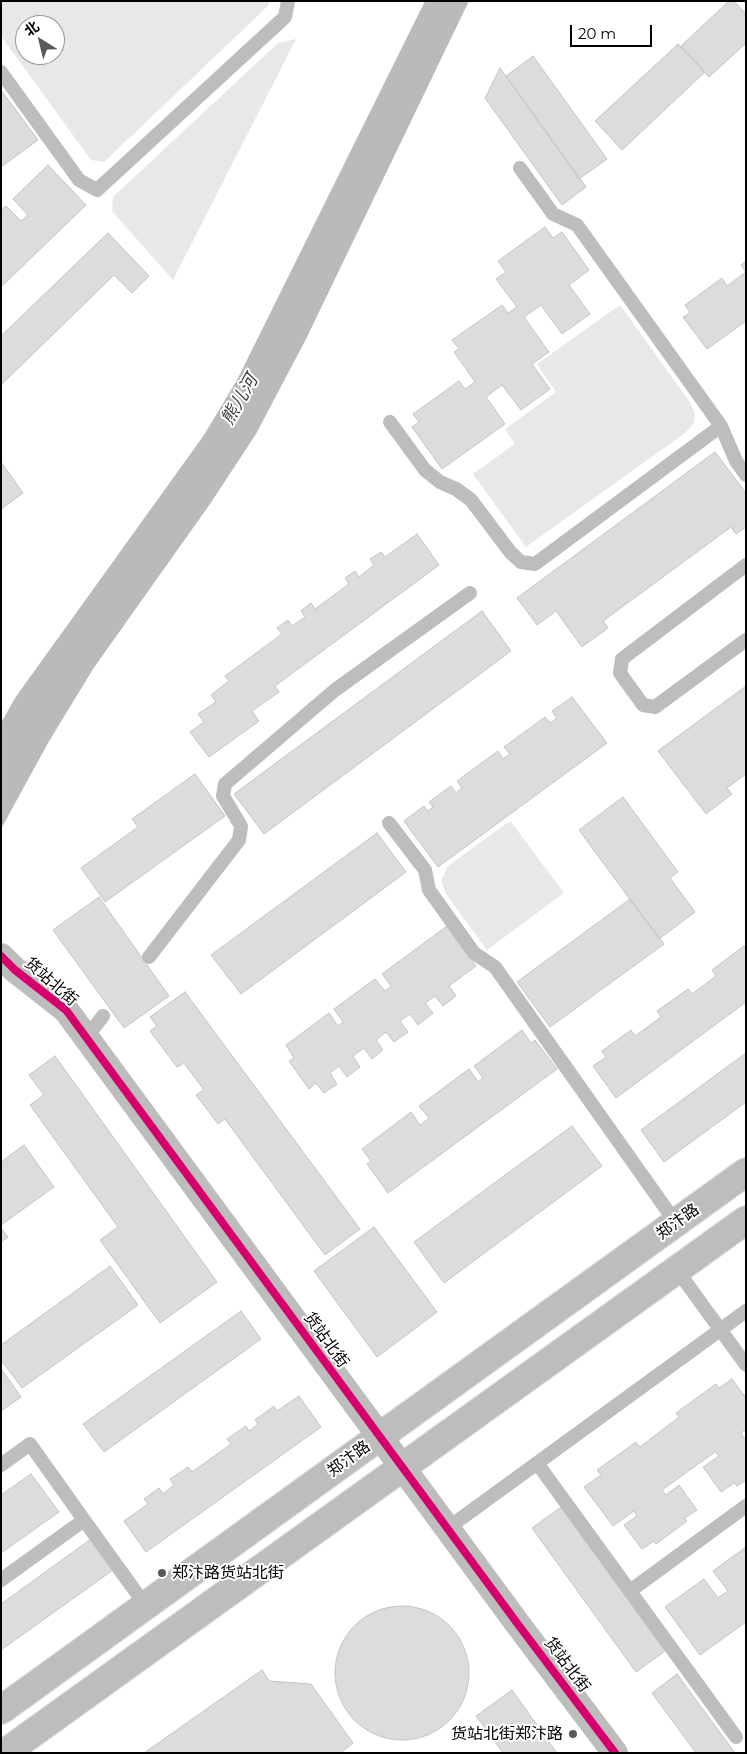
<!DOCTYPE html>
<html>
<head>
<meta charset="utf-8">
<style>
	body { margin:0 }
	#map { position:relative; width:747px; height:1754px; overflow:hidden; background:#fff; font-family:Montserrat,"Noto Sans SC",sans-serif }
	canvas { display:block }
	.frame { position:absolute; inset:0; border:2px solid #000; pointer-events:none }
	.north { position:absolute; left:15px; top:15px; width:50px; height:50px; box-sizing:border-box; background:#fff; border:1px solid #999; border-radius:50%; rotate:324deg; font-size:14px; font-weight:700; line-height:20px; text-align:center; color:#000 }
	.north::after { content:''; display:block; margin:auto; width:18px; height:22px; background:#595959; clip-path:polygon(50% 0,100% 100%,50% 72%,0 100%) }
	.scale { position:absolute; left:570px; top:25px; width:82px; height:22px; box-sizing:border-box; border:2px solid #000; border-top:0; padding-left:6px; font-size:15px; line-height:18px; white-space:nowrap; color:#000; -webkit-text-stroke:4px #fff; paint-order:stroke }
</style>
</head>
<body>
<div id="map">
<canvas width="747" height="1754"></canvas>
<div class="frame"></div>
<div class="north">北</div>
<div class="scale">20 m</div>
</div>
<script>
const context = document.querySelector('canvas').getContext('2d');
context.lineJoin = 'round';
function fill(path, color) { context.fillStyle = color; context.fill(path, 'evenodd'); }
const poly = rows => new Path2D(rows.map(r => 'M' + r).join(''));
function stroke(path, color, width, dash) { context.strokeStyle = color; context.lineWidth = width; context.lineCap = dash ? 'butt' : 'round'; context.setLineDash(dash || []); context.stroke(path); }
function drawText(font, color, halo, rows, align = 'center') {
  context.font = font + ' Montserrat,"Noto Sans SC",sans-serif'; context.lineWidth = 4; context.setLineDash([]); context.textBaseline = 'middle'; context.strokeStyle = halo; context.fillStyle = color; for (const [text, x, y, turn = 0] of rows) {
    context.save(); context.translate(x, y); context.rotate((+turn || 0) * Math.PI / 180); context.textAlign = isNaN(turn) ? turn : align; if (halo) context.strokeText(text, 0, 0); context.fillText(text, 0, 0); context.restore();
  }
}
const green = poly([
	[1,1,268,1,269,5,104,162,91,160,1,36],
	[25,25,55,25,55,55,25,55],
	[296,39,173,280,112,211,113,197,278,43],
	[620,305,689,401,695,413,694,423,685,433,526,547,473,474,515,444,505,429,556,392,537,364],
	[511,822,564,893,487,950,446,894,441,881,448,866,507,823]
]);
const water = poly([
	[425,1,469,1,306,339,256,434,210,504,93,669,48,743,1,829,1,723,15,698,204,435,237,380]
]);
const building = poly([
	[729,1,734,1,746,14,746,43,709,77,681,46,729,1],
	[678,44,705,72,622,150,595,121,678,44],
	[533,56,607,159,579,179,506,76,533,56],
	[500,68,586,187,562,205,485,98,500,68],
	[1,90,38,140,1,167,1,90],
	[48,165,86,205,1,287,1,210,6,206,21,221,28,215,13,199,48,165],
	[545,227,553,238,562,232,589,270,569,285,590,314,562,334,541,305,524,317,549,352,532,364,550,389,521,410,502,385,486,397,505,424,442,469,412,427,419,422,413,414,459,381,465,389,475,382,454,352,459,349,452,340,502,305,508,313,517,307,496,279,506,272,498,261,545,227],
	[108,233,149,276,132,293,114,275,1,385,1,336,108,233],
	[746,261,746,321,707,349,683,317,690,313,685,305,722,278,727,286,746,272,741,265,746,261],
	[715,452,746,493,746,527,736,534,731,527,603,621,608,628,582,647,556,611,537,625,517,598,715,452],
	[1,462,23,493,1,509,1,462],
	[417,534,439,565,275,686,279,692,252,711,259,721,209,757,190,732,204,722,198,714,216,702,211,695,229,681,225,676,282,634,277,628,288,620,292,626,305,617,301,611,311,603,315,609,349,584,345,578,355,571,359,577,374,565,370,559,381,552,385,557,417,534],
	[482,611,511,651,264,834,234,794,482,611],
	[746,686,746,774,727,788,732,794,706,814,658,751,746,686],
	[572,697,607,743,438,867,404,821,424,806,428,811,433,807,429,802,451,786,456,793,462,788,457,781,498,751,503,759,510,754,504,747,545,717,550,723,557,718,552,711,572,697],
	[195,774,225,816,105,902,81,868,138,827,132,819,195,774],
	[623,797,678,872,670,878,695,912,659,939,579,830,623,797],
	[377,833,406,872,241,994,211,955,377,833],
	[99,897,169,996,124,1028,53,930,99,897],
	[630,899,664,944,550,1027,517,982,630,899],
	[447,926,476,966,449,986,456,996,443,1006,435,996,425,1003,433,1013,418,1025,410,1014,400,1021,408,1032,394,1042,386,1032,376,1040,383,1050,372,1059,364,1048,353,1056,360,1067,347,1077,339,1066,330,1073,337,1084,324,1093,316,1083,309,1089,289,1061,294,1058,286,1045,329,1013,338,1026,343,1022,334,1009,375,979,385,991,391,986,382,974,447,926],
	[744,946,746,948,746,1002,616,1098,593,1066,606,1057,602,1051,631,1030,635,1036,661,1017,657,1011,688,989,692,994,716,976,712,970,744,946],
	[185,992,360,1229,325,1255,225,1119,218,1124,196,1095,204,1090,184,1063,177,1067,150,1031,157,1026,150,1017,185,992],
	[522,1030,531,1043,535,1040,557,1069,388,1193,367,1164,371,1161,362,1149,411,1112,420,1125,429,1118,419,1106,469,1069,478,1082,483,1078,474,1066,522,1030],
	[746,1053,746,1102,664,1162,641,1130,746,1053],
	[55,1056,217,1282,160,1323,100,1240,118,1227,30,1105,44,1095,29,1075,55,1056],
	[572,1126,602,1166,444,1283,414,1242,572,1126],
	[24,1145,54,1187,1,1225,1,1162,24,1145],
	[374,1227,437,1312,377,1357,314,1271,374,1227],
	[1,1228,8,1237,1,1242,1,1228],
	[110,1266,138,1305,22,1388,1,1360,1,1345,110,1266],
	[241,1311,261,1339,104,1452,83,1424,241,1311],
	[2,1370,21,1397,1,1411,1,1371,2,1370],
	[732,1379,746,1398,746,1430,741,1433,744,1438,746,1437,746,1480,737,1486,734,1483,721,1492,703,1467,719,1456,715,1452,662,1490,666,1495,679,1485,697,1510,685,1518,687,1521,656,1544,654,1541,642,1549,624,1525,637,1516,634,1511,613,1526,584,1487,601,1475,597,1470,636,1442,640,1447,679,1417,676,1413,716,1384,719,1388,732,1379],
	[299,1396,321,1427,146,1552,124,1521,148,1504,144,1499,159,1488,163,1494,174,1485,170,1479,188,1467,192,1472,231,1444,227,1439,246,1426,249,1431,258,1424,255,1420,274,1406,277,1411,299,1396],
	[31,1474,59,1512,1,1553,1,1495,31,1474],
	[561,1507,665,1651,636,1672,532,1528,561,1507],
	[91,1539,113,1570,1,1650,1,1604,91,1539],
	[746,1547,746,1622,700,1655,665,1607,704,1579,718,1598,728,1591,713,1571,746,1547],
	'335 1673a67 67 0 1 1 134 0a67 67 0 1 1-134 0Z',
	[262,1670,269,1681,311,1684,353,1743,340,1753,144,1753,262,1670],
	[677,1674,735,1753,696,1753,652,1693,677,1674],
	[512,1690,557,1753,503,1753,476,1716,512,1690]
]);
const lane = poly([
	[1,72,79,180,97,190,285,17,288,1],
	[520,168,553,214,577,225,721,426,736,461,746,475],
	[390,422,425,470,440,482,456,489,471,500,511,553,521,562,535,564,721,426],
	[746,565,622,659,620,673,643,705,655,707,746,640],
	[389,823,425,870,429,890,474,953,495,967,676,1223],
	[149,957,239,840,241,826,223,796,225,784,335,690,470,593],
	[86,1038,103,1016],
	[677,1270,746,1365],
	[537,1463,736,1737],
	[1,1465,30,1444,84,1520],
	[448,1528,746,1311],
	[1,1580,84,1520,146,1606],
	[630,1591,746,1506]
]);
const street = poly([
	[1,956,15,970,66,1010,517,1623,615,1753]
]);
const primary = poly([
	[1,1710,746,1172],
	[5,1753,746,1220]
]);
const cycleway = poly([
	[1,956,15,970,66,1010,517,1623,615,1753]
]);
const markers = [
	[162,1573,5,"#595959"],
	[573,1734,5,"#595959"]
];
const streetNames = [
	["货站北街",51,982,41],
	["郑汴路",678,1222,-36],
	["货站北街",326,1340,54],
	["郑汴路",349,1459,-36],
	["货站北街",567,1665,53]
];
const poiNames = [
	["郑汴路货站北街",172,1573],
	["货站北街郑汴路",563,1734,"right"]
];
const waterNames = [
	["熊儿河",240,400,-60]
];
fill(green, '#e8e8e8');
fill(water, '#bababa');
fill(building, '#dcdcdc');
stroke(building, '#c4c4c4', 1);
stroke(primary, '#dbdbdb', 30);
stroke(lane, '#bdbdbd', 14);
stroke(street, '#bdbdbd', 26);
stroke(primary, '#bdbdbd', 28);
stroke(cycleway, '#d6006c', 8);
for (const [x, y, r, color] of markers) { const dot = new Path2D(); dot.arc(x, y, r, 0, 2 * Math.PI); context.fillStyle = color; context.fill(dot); stroke(dot, '#fff', 2); }
drawText('16px', '#000', '#fff', streetNames);
drawText('16px', '#000', '#fff', poiNames, 'left');
drawText('italic 18px', '#3e3e3e', '#fff', waterNames);
</script>
</body>
</html>
